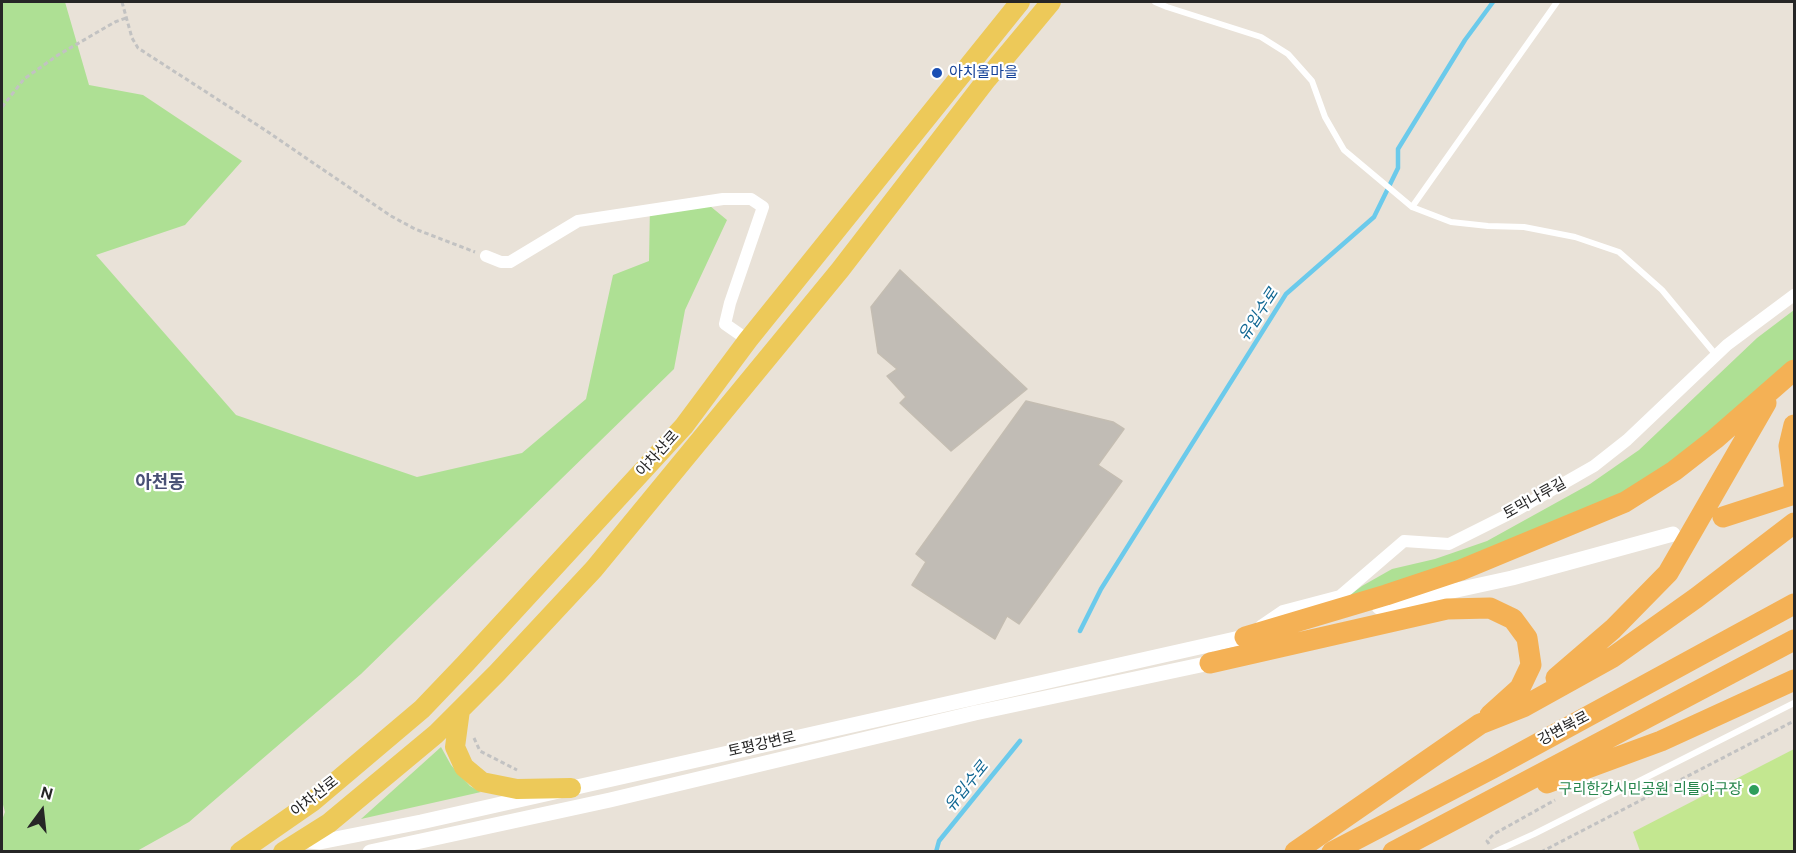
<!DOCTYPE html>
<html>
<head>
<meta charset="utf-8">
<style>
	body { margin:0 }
	#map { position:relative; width:1796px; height:853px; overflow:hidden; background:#e9e2d8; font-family:"DM Sans",sans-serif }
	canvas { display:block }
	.frame { position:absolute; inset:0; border:3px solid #262626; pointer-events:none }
	.north { position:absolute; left:12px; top:781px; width:60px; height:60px; -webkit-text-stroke:4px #fff; paint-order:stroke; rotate:15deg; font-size:16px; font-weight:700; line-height:24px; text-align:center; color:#262626 }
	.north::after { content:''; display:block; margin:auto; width:21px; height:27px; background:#262626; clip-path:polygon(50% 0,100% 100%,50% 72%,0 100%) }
</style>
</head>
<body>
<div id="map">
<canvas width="1796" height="853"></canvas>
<div class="frame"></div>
<div class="north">N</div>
</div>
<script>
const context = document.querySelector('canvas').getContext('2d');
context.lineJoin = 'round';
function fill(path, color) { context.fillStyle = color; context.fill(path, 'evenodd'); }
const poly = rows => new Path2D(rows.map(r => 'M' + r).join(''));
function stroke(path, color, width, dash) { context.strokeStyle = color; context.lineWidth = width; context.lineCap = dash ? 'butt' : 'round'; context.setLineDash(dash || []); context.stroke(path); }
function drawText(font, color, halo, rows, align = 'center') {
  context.font = font + ' "DM Sans","Noto Sans KR",sans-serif'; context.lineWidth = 4.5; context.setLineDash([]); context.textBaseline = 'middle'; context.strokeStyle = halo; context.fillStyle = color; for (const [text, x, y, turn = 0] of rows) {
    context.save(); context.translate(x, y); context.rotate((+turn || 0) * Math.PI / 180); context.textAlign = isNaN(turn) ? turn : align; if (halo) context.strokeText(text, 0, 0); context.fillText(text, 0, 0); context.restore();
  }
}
const green = poly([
	[2,2,65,2,89,85,143,95,242,161,185,225,96,255,236,415,417,477,522,453,586,399,613,275,649,261,650,205,704,201,727,220,685,310,674,369,361,674,189,822,137,851,2,852,2,820,5,812,2,801],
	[1794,310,1794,364,1681,461,1570,522,1342,601,1362,586,1392,569,1435,559,1487,541,1590,484,1639,450,1757,338],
	[441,747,451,765,470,786,481,792,361,819]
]);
const pitch = poly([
	[1794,749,1794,851,1640,851,1633,832]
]);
const stream = poly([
	[1080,631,1101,589,1286,294,1374,217,1398,168,1398,149,1465,40,1493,2],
	[936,852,939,841,1020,741]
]);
const building = poly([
	[900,270,1027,389,951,451,900,403,906,397,887,376,897,369,878,353,871,307,900,270],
	[1026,401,1113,422,1124,429,1098,465,1122,481,1019,624,1007,616,995,639,912,585,926,562,916,554,1026,401]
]);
const path = poly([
	[122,2,132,38,138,48,265,130,391,216,415,229,475,252],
	[2,107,24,79,58,55,115,22,126,18],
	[474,738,480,751,517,770],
	[1489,844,1487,841,1494,834,1555,800],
	[1541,852,1794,721]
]);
const service = poly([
	[1155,2,1167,7,1261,37,1288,54,1312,81,1325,117,1344,150,1412,207,1451,222,1488,226,1524,227,1575,237,1619,252,1662,290,1716,355],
	[1412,207,1557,2],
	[1494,852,1534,834,1794,703]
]);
const minor = poly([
	[486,256,501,262,510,262,578,221,723,199,751,199,763,207,730,303,725,324,748,340],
	[1261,626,1283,611,1340,596,1404,541,1449,544,1515,511,1594,466,1627,440,1727,345,1794,295]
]);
const tertiary = poly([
	[1379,607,1512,578,1673,534],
	[298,840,320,842,421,822,1253,635],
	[370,852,610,800,975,713,1210,663,1217,658]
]);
const primary = poly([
	[460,710,455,747,464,767,482,782,517,789,571,788],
	[240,852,312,802,422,709,465,664,684,426,748,340,1020,2],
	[283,852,329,823,436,734,497,673,594,569,840,270,987,79,1051,2]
]);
const trunk = poly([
	[1794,425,1789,446,1794,484],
	[1723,517,1794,494],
	[1245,637,1386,595,1461,570,1625,502,1674,471,1715,439,1794,370],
	[1210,663,1447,609,1490,608,1513,619,1527,638,1531,665,1520,688,1490,715],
	[1556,678,1613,629,1668,573,1766,403],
	[1547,783,1661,741,1794,680],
	[1295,852,1480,724,1523,707,1613,657,1696,598,1794,523],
	[1332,852,1493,768,1794,604],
	[1393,852,1794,640]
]);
const markers = [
	[937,73,6,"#1a4fb4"],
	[1754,790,6,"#2e9e5b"]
];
const transitNames = [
	["아치울마을",949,73]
];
const streetNames = [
	["아차산로",658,454,-48],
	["토막나루길",1535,499,-29],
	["강변북로",1564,729,-28],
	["토평강변로",762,745,-13],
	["아차산로",315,797,-38]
];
const leisureNames = [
	["구리한강시민공원 리틀야구장",1742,790]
];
const waterNames = [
	["유입수로",1259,315,-57],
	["유입수로",967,787,-51]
];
const quarterNames = [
	["아천동",160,483]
];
fill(green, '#aee094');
fill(pitch, '#c3e790');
stroke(stream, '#6bcaeb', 4.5);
fill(building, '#c1bcb5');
stroke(building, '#c4bdb2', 1.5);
stroke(path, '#c2c2c2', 3, [4.5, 3]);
stroke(service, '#fff', 6);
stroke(minor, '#fff', 12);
stroke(tertiary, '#fff', 15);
stroke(primary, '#edc959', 20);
stroke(trunk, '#f4b155', 21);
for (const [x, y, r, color] of markers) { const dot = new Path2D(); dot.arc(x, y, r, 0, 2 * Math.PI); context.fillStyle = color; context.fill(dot); stroke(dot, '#fff', 2); }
drawText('15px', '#164399', '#fff', transitNames, 'left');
drawText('15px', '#262626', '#fff', streetNames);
drawText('15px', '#27864d', '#fff', leisureNames, 'right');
drawText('italic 16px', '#0f6692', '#fff', waterNames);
drawText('bold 18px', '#495175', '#fff', quarterNames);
</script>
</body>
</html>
